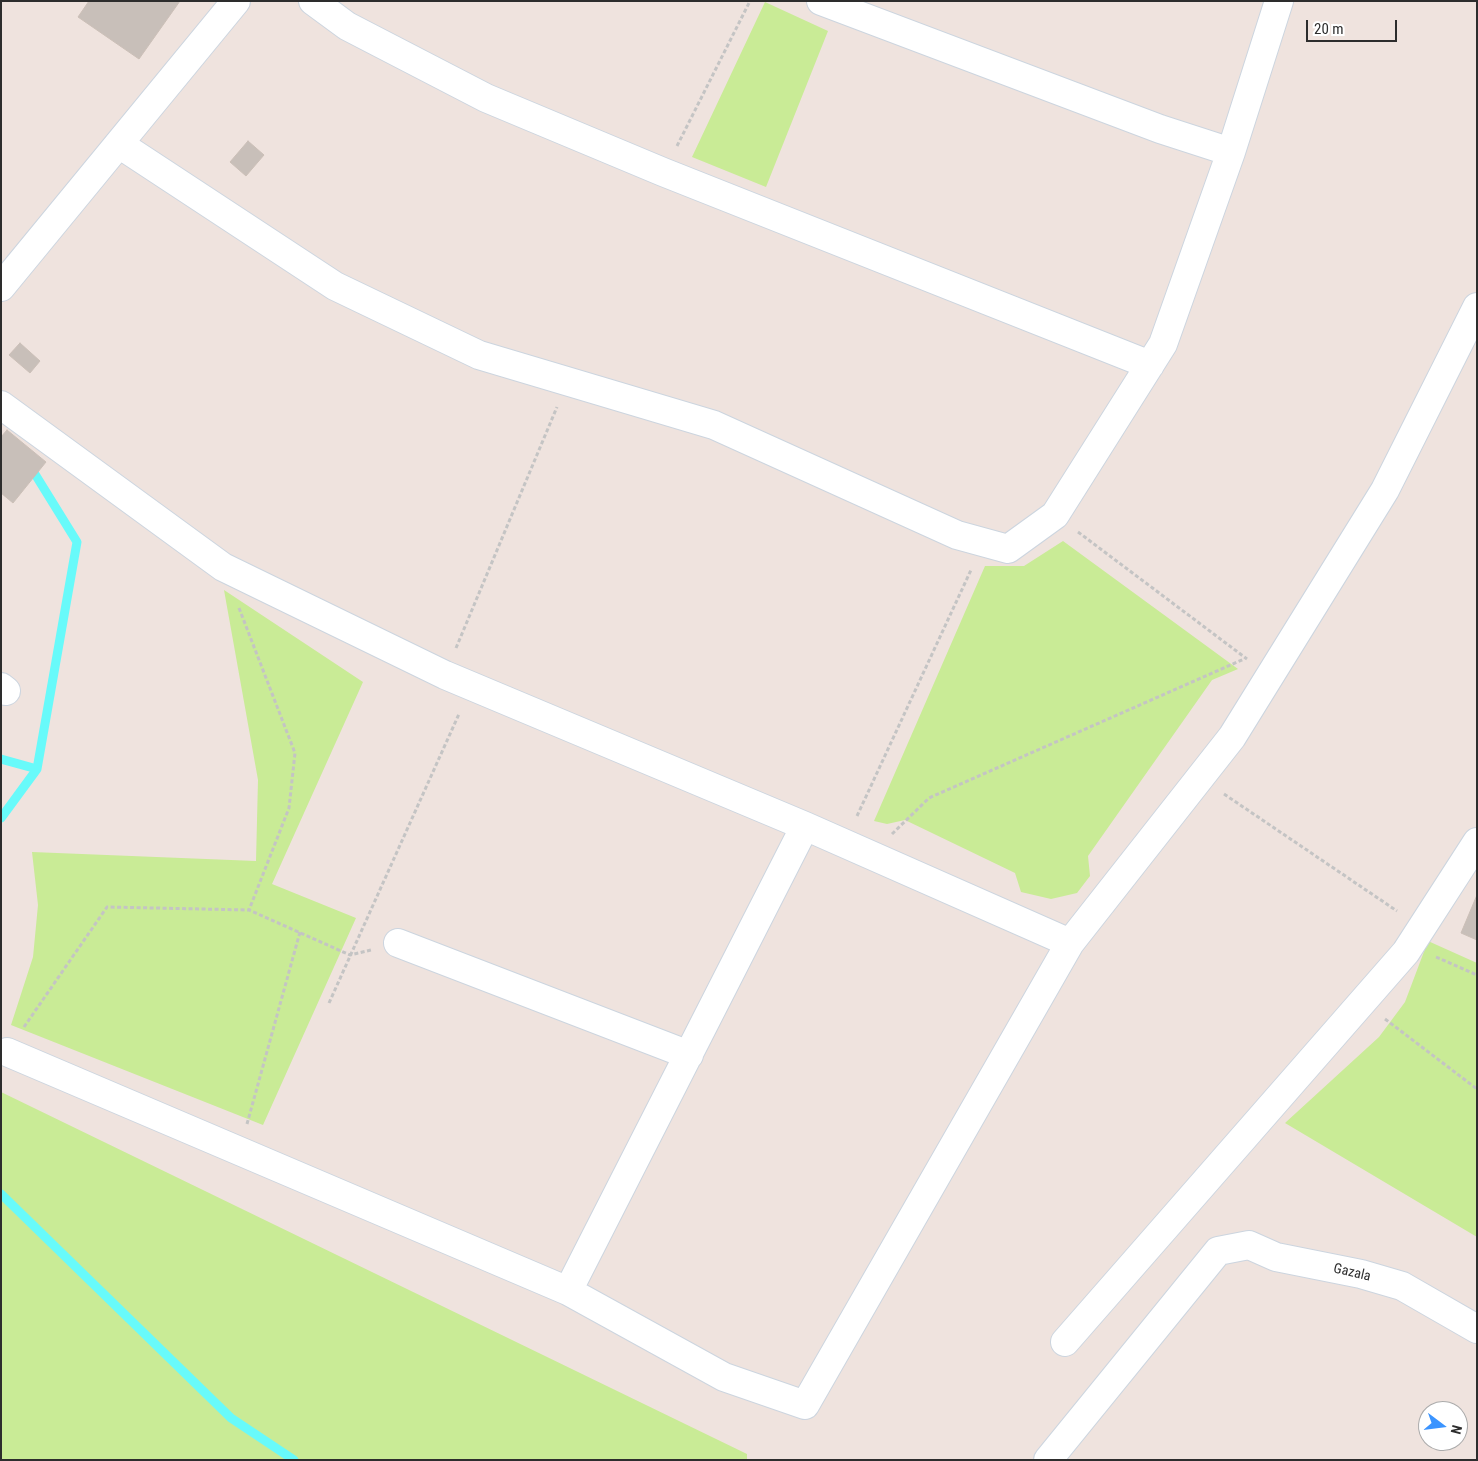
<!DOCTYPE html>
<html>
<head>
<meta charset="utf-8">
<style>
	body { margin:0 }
	#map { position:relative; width:1478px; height:1461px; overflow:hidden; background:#efe3de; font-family:"Roboto Condensed",sans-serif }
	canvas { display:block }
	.frame { position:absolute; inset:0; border:2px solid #2d2d2d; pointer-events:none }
	.north { position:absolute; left:1418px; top:1401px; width:50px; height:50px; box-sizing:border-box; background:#fff; border:1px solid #ababab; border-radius:50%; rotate:105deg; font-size:14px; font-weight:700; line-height:20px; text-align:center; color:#2d2d2d }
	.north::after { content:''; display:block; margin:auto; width:18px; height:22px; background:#3b94ff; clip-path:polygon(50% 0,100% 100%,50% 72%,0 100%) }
	.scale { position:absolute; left:1306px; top:20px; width:91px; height:22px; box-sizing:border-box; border:2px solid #2d2d2d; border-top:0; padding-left:6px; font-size:15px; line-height:18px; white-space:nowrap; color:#2d2d2d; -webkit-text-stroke:4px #fff; paint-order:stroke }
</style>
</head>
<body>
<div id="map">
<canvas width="1478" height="1461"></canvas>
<div class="frame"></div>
<div class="north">N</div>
<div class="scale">20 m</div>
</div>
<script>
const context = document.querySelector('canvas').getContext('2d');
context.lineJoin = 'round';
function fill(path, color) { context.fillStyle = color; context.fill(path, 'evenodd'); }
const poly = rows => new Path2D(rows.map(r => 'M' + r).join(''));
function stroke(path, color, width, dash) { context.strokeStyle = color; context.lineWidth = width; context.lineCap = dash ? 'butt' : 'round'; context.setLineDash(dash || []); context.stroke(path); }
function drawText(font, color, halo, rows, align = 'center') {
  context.font = font + ' "Roboto Condensed",sans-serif'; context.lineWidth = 4.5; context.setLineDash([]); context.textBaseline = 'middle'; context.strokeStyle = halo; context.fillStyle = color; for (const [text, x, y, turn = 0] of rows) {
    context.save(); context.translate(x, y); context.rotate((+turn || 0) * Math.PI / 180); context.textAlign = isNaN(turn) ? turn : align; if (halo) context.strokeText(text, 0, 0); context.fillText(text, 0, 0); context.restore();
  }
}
const green = poly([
	[765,2,828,31,766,187,692,157],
	[1063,541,1238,669,1212,680,1088,856,1090,876,1077,893,1051,899,1021,892,1015,873,905,820,887,824,874,821,985,566,1024,566],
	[224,590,363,682,272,884,356,918,263,1125,11,1025,33,957,38,905,32,852,256,861,258,780],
	[1428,941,1477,963,1477,1237,1285,1123,1379,1037,1405,1002],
	[1,1092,747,1454,747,1460,1,1460]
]);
const stream = poly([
	[1,759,37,769],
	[1,818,37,769,77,542,30,466],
	[1,1194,231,1418,294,1460]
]);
const building = poly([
	[89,1,180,1,139,59,78,17,89,1],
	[248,141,264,155,246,176,230,162,248,141],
	[20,343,40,361,30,373,9,355,20,343],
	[7,430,46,462,13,503,1,493,1,437,7,430],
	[1477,895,1477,940,1461,933,1477,895]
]);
const path = poly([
	[677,146,750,1],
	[1078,532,1247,659],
	[239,608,295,753,289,808,249,910],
	[456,648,557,407],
	[1224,794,1397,911],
	[857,816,971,570],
	[892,834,929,798,1244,659],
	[1436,957,1477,975],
	[329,1003,459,714],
	[1385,1019,1477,1089],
	[24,1027,107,907,249,910,350,955,371,950],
	[247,1124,300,932]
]);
const minor = poly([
	[313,1,347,26,486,98,663,172,1150,365],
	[821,1,1160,129,1231,152],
	[119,144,335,286,479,355,714,425,957,535,1008,549,1055,515,1163,344,1231,152,1279,1],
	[1,287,236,1],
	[1,405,223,567,445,675,805,826,1070,943],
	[1,687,6,691],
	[398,943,689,1055],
	[7,1052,568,1291,724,1377,805,1405,1070,943,1232,737,1385,490,1477,307],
	[568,1291,805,826],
	[1065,1342,1406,952,1477,842],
	[1048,1460,1218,1251,1249,1245,1276,1257,1361,1274,1402,1286,1477,1329]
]);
const streetNames = [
	["Gazala",1352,1273,13]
];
fill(green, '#c9eb96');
stroke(stream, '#68fafa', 9);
fill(building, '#c8bfb9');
stroke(building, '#cbbfb7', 1);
stroke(minor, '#ccd5df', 30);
stroke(path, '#c4c4c4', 3, [4, 2.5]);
stroke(minor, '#fff', 28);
drawText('14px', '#2d2d2d', '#fff', streetNames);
</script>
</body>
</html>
